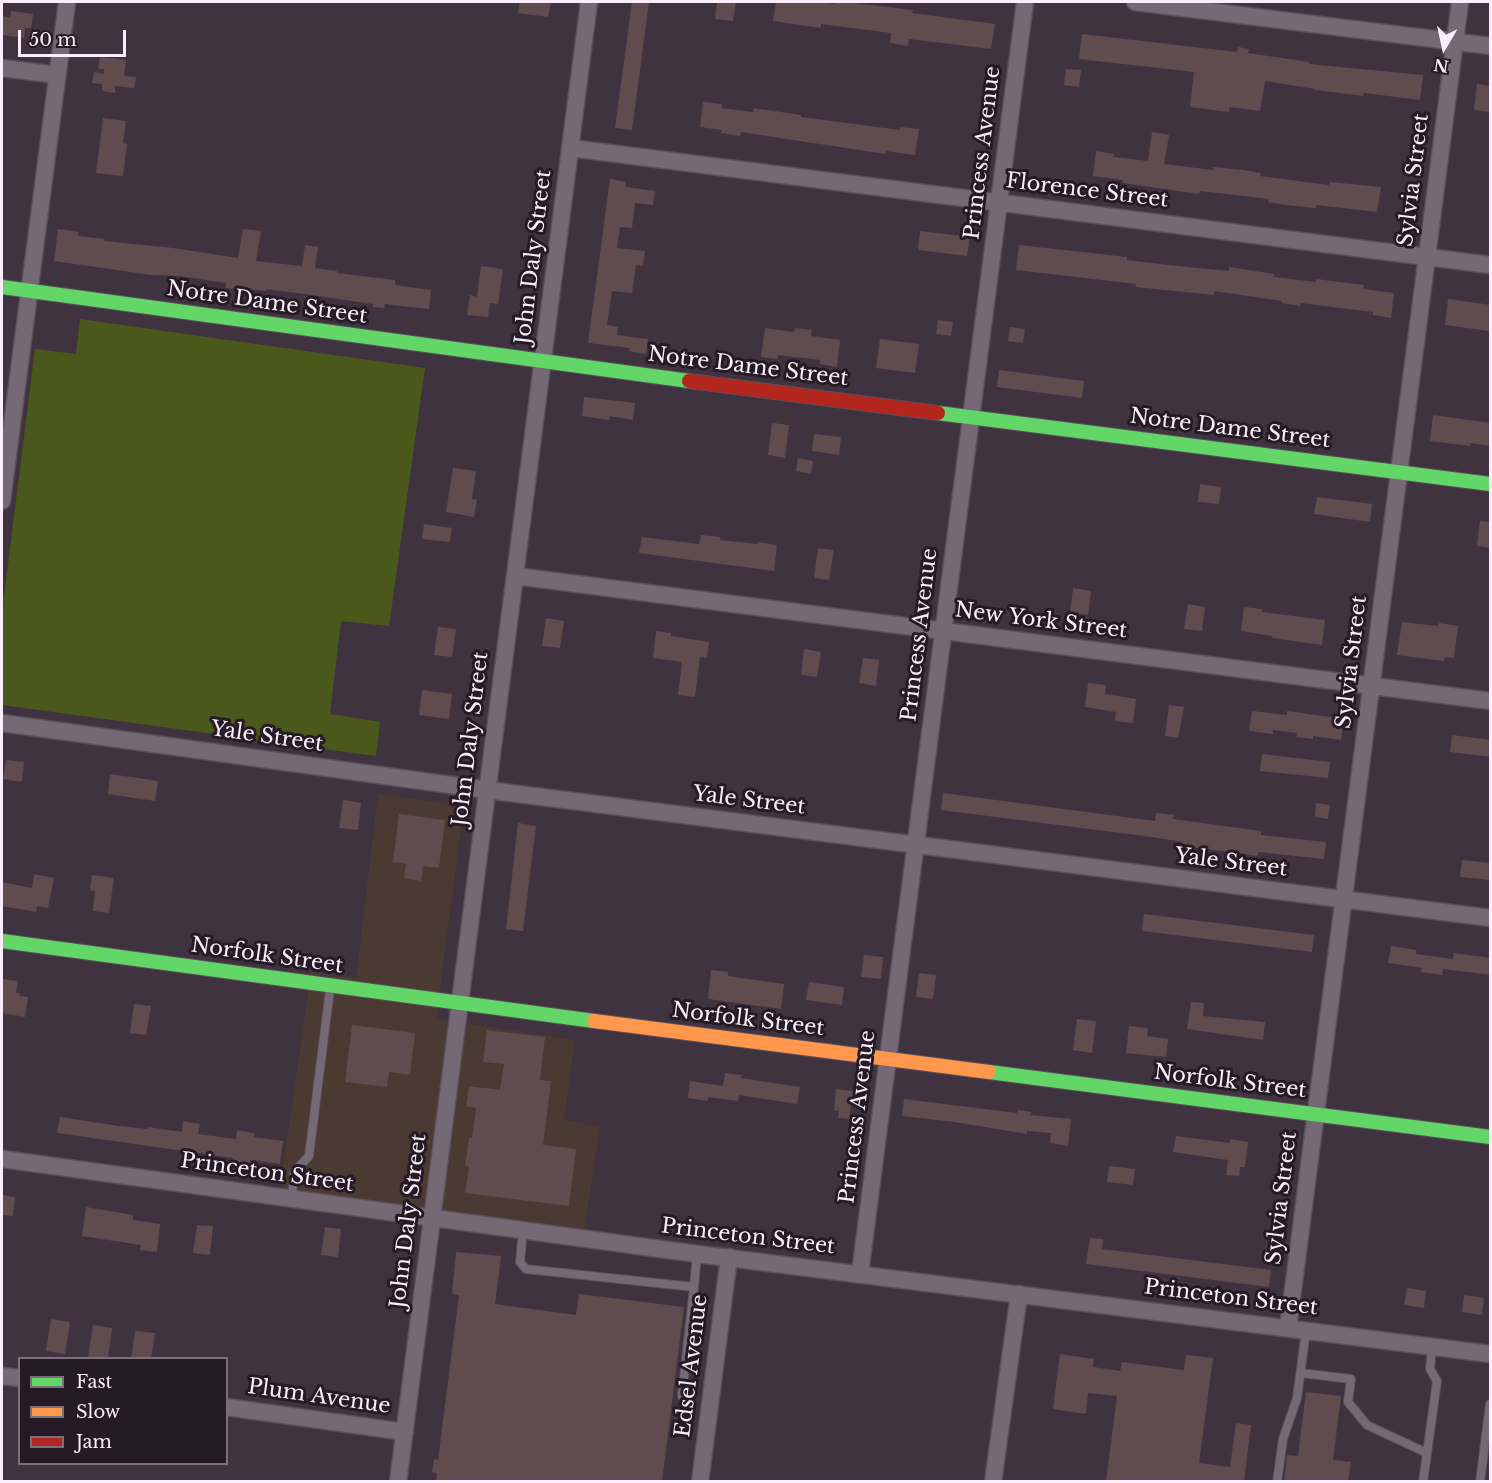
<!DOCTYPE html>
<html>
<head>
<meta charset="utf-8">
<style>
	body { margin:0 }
	#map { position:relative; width:1492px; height:1483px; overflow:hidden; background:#403340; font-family:"Libre Baskerville",serif }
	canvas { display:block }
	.frame { position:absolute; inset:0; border:3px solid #fcedfc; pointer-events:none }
	.legend { position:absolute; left:18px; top:1357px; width:210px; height:108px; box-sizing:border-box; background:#251b25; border:2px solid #7b6f7b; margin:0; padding:8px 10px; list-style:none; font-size:18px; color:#fcedfc }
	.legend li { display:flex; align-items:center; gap:12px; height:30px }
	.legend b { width:30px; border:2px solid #7b6f7b }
	.north { position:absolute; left:1414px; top:18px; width:60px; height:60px; -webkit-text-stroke:4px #251b25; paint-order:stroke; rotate:189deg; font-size:16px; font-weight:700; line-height:24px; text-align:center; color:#fcedfc }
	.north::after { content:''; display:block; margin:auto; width:21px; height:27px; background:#fcedfc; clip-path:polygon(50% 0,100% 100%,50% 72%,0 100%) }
	.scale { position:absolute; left:18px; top:30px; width:108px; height:27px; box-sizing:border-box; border:3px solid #fcedfc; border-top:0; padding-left:8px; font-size:18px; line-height:21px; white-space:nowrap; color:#fcedfc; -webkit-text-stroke:4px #251b25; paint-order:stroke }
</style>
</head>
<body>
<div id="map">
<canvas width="1492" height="1483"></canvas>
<div class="frame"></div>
<ul class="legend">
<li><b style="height:8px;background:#63d668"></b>Fast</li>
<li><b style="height:8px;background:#ff974d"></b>Slow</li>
<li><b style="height:8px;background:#b3261e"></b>Jam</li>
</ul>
<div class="north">N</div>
<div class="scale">50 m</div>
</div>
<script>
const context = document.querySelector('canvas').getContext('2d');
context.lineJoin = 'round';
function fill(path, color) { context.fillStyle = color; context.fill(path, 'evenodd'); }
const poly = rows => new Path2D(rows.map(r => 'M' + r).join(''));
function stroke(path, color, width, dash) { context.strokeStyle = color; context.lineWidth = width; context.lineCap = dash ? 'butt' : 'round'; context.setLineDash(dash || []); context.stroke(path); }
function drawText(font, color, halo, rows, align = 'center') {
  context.font = font + ' "Libre Baskerville",serif'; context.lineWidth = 6; context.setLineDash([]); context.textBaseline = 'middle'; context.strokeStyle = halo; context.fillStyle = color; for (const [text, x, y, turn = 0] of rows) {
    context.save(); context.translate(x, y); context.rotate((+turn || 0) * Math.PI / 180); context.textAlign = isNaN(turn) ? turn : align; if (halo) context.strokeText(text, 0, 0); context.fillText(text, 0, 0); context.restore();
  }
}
const commercial = poly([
	[378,794,464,806,436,1019,575,1040,564,1120,600,1127,584,1232,285,1191,281,1182,311,972,356,978]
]);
const green = poly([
	[80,319,425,368,389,626,341,621,330,714,380,722,376,756,2,705,2,612,35,349,76,354]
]);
const building = poly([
	[520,2,551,2,548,17,518,13],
	[632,2,649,2,632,130,615,128],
	[717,2,736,2,733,21,715,19],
	[776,2,818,2,835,4,835,2,846,2,913,10,912,13,995,24,991,49,909,39,908,46,890,43,891,33,821,24,821,28,773,21],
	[11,11,33,14,31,28,25,28,24,38,2,35,2,16,10,18],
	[1082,34,1237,52,1238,47,1249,49,1248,53,1309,62,1309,64,1423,75,1420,100,1364,93,1363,96,1315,90,1315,89,1265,81,1260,111,1230,107,1229,112,1190,107,1194,72,1079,59],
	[100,57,126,60,124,76,136,77,134,88,115,86,115,93,102,91,102,84,92,83,94,72,104,74,104,69,98,69],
	[1066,69,1081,70,1079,87,1064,85],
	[1477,84,1491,86,1491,112,1474,110],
	[703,102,722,104,722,108,753,112,754,108,801,115,801,117,900,130,900,127,919,129,915,155,886,151,885,154,741,132,740,136,721,133,722,130,700,127],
	[103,118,126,121,123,143,127,144,123,176,96,173],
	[1152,132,1169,135,1164,164,1213,170,1213,167,1243,170,1261,173,1260,176,1329,185,1330,182,1381,187,1377,212,1316,205,1316,208,1286,205,1268,202,1269,199,1200,191,1199,194,1123,183,1123,180,1093,176,1096,151,1114,154,1114,157,1148,161],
	[610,179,626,182,626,187,655,191,653,205,635,203,632,228,620,227,617,248,645,251,643,266,636,265,632,293,612,291,607,325,618,327,617,335,648,339,646,354,629,351,630,348,588,343],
	[58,229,78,232,78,236,104,239,104,241,173,248,238,258,243,229,261,231,256,261,302,266,305,245,318,247,315,268,337,271,337,273,395,280,395,285,431,290,429,309,392,305,385,304,384,308,373,307,373,304,297,293,266,289,266,291,238,288,238,289,226,288,226,283,179,276,151,275,54,261],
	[920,231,970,237,967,256,918,250],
	[1019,245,1127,257,1127,260,1168,265,1229,271,1229,267,1274,274,1274,277,1316,282,1316,279,1364,285,1363,289,1394,293,1391,318,1373,315,1373,312,1301,303,1300,306,1282,303,1282,301,1214,291,1214,295,1155,289,1136,287,1136,284,1016,270],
	[481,266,503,269,498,304,490,303,488,317,467,315,470,295,477,297],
	[1448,299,1491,305,1489,331,1445,325],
	[938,320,953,322,951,336,936,334],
	[1010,327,1025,329,1023,343,1008,341],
	[765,328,794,332,795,328,812,330,811,336,840,340,837,367,820,364,820,360,778,355,778,359,761,357],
	[880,339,919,344,915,373,876,368],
	[999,370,1084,381,1082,398,997,387],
	[584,397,635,403,633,420,610,416,609,420,582,416],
	[1433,415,1491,423,1491,446,1470,443,1470,446,1430,441],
	[772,423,789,425,785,458,768,455],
	[814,434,841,437,839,455,812,451],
	[798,458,813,461,811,474,796,471],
	[453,468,476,471,472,499,477,500,474,517,446,512],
	[1200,484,1221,487,1219,504,1198,502],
	[1317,497,1372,504,1370,522,1314,514],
	[1480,521,1491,522,1491,548,1477,546],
	[424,524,452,528,450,542,422,539],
	[701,535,720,537,720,540,758,544,758,542,777,545,774,571,639,553,642,537,699,544],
	[818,548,834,550,829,580,814,578],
	[1073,588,1091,591,1088,615,1070,613],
	[1188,604,1205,607,1202,631,1184,629],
	[1244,607,1262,609,1262,612,1325,620,1322,645,1272,638,1272,636,1241,631],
	[546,618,564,621,560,648,542,646],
	[1402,622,1438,626,1439,623,1458,626,1454,658,1445,657,1444,661,1397,655],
	[438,627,456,629,452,657,434,655],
	[656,631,671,633,671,636,709,642,707,658,700,657,695,697,678,695,682,662,653,658],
	[804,649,821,652,817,677,801,675],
	[863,658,879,660,876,686,859,683],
	[1088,683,1106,685,1105,694,1136,699,1133,723,1115,721,1116,712,1085,707],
	[422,690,452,694,449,719,419,715],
	[1169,705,1184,707,1178,738,1165,736],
	[1252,711,1287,715,1287,711,1344,719,1341,740,1313,736,1313,739,1296,737,1297,733,1273,730,1273,734,1249,731],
	[1452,735,1491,740,1491,757,1450,752],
	[1262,754,1330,762,1328,778,1260,771],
	[6,760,24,762,22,782,3,779],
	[110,774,158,781,155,801,108,794],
	[943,793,1155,821,1156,813,1174,815,1173,819,1261,831,1261,835,1326,842,1324,859,1258,852,1258,856,1199,848,1182,846,1182,842,1152,837,941,810],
	[343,800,361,803,358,830,339,828],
	[1316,803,1330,805,1328,819,1315,817],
	[399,814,445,820,439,868,423,866,421,881,404,878,406,864,393,862],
	[518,823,536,826,523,931,506,929],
	[1462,860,1491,863,1491,880,1460,877],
	[34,874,54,878,48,908,37,906,36,912,2,906,2,882,32,888],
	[92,875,114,878,109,913,93,911,95,891,90,890],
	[1144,914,1314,935,1312,952,1142,931],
	[1391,946,1416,950,1416,954,1453,959,1454,953,1491,958,1491,975,1443,969,1442,975,1421,972,1422,968,1388,963],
	[864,955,883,957,881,979,861,977],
	[711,970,728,972,728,976,784,984,781,1009,708,999],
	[919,973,936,975,933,999,916,997],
	[2,979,18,981,16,993,20,993,19,996,28,997,25,1017,2,1013],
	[809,982,844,987,842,1005,806,1000],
	[1191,1002,1204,1003,1203,1016,1265,1022,1263,1040,1187,1029],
	[134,1004,151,1006,146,1035,130,1033],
	[1077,1019,1096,1021,1092,1053,1073,1050],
	[352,1025,415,1033,410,1075,389,1072,387,1087,345,1082],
	[1129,1026,1148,1028,1147,1036,1168,1039,1166,1057,1126,1053],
	[487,1030,545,1037,540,1080,551,1081,543,1145,576,1149,569,1206,465,1193,469,1167,465,1166,469,1138,472,1138,476,1108,466,1106,469,1086,500,1090,504,1064,483,1062],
	[725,1073,742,1075,741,1078,800,1087,797,1104,739,1095,738,1101,708,1097,708,1101,688,1098,690,1081,723,1086],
	[836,1089,853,1091,849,1119,838,1118,839,1111,834,1110],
	[904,1099,1017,1113,1018,1110,1031,1112,1030,1115,1071,1119,1068,1146,1050,1143,1051,1133,1027,1131,1027,1134,954,1122,902,1116],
	[60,1117,119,1126,148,1129,148,1127,182,1132,183,1121,200,1124,198,1134,236,1139,237,1130,255,1133,254,1137,283,1141,280,1164,251,1160,250,1165,232,1162,233,1158,57,1133],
	[1176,1136,1230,1143,1230,1139,1248,1142,1245,1167,1240,1167,1239,1176,1226,1175,1228,1160,1173,1152],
	[1109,1166,1135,1169,1133,1185,1107,1182],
	[2,1195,15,1197,13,1216,2,1215],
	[86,1207,133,1215,133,1220,160,1224,157,1252,140,1250,141,1245,82,1236],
	[197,1225,213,1226,210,1255,193,1253],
	[325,1227,341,1229,338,1257,321,1255],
	[1090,1238,1103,1239,1102,1249,1271,1270,1269,1287,1086,1264],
	[456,1252,501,1256,495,1304,576,1315,579,1294,684,1307,662,1482,436,1482,437,1473,432,1472,434,1459,438,1460,459,1295,452,1294],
	[1407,1288,1426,1291,1424,1308,1404,1305],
	[1464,1295,1484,1298,1482,1315,1462,1312],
	[51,1319,70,1322,65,1354,46,1351],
	[93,1325,112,1328,108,1359,88,1357],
	[135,1331,155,1333,151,1359,131,1359],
	[1060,1354,1094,1359,1093,1367,1120,1371,1122,1362,1184,1370,1186,1355,1213,1358,1199,1463,1230,1467,1236,1423,1251,1425,1244,1482,1106,1482,1117,1396,1088,1393,1086,1414,1053,1409],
	[1306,1392,1341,1396,1333,1460,1351,1462,1348,1482,1284,1482,1287,1455,1298,1456]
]);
const lane = poly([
	[292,1199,294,1172,309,1156,330,989],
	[523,1230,520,1262,526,1269,694,1287,697,1254],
	[1301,1373,1351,1379,1348,1402,1367,1425,1427,1453],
	[682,1396,694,1287],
	[1277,1482,1283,1439,1297,1398,1306,1331],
	[1423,1482,1437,1381,1430,1369,1432,1347],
	[1480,1482,1490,1404]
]);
const street = poly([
	[1135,2,1490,46],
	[2,68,57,75],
	[570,148,1490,265],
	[2,501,67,2],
	[515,576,1490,701],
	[2,723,487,790,1490,918],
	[2,1159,697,1254,1490,1354],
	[860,1273,1025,2],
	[1288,1328,1460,2],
	[2,1376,20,1378],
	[226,1407,405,1432],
	[398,1482,589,2],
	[700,1482,729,1257],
	[993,1482,1019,1294]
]);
const fast = poly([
	[2,287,689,381],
	[938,413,1490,484],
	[2,941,594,1021],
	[989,1072,1490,1137]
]);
const slow = poly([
	[594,1021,989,1072]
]);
const jam = poly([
	[689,381,938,413]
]);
const streetNames = [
	["Princess Avenue",983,153,-83],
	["Sylvia Street",1414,180,-83],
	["Florence Street",1087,191,7],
	["John Daly Street",534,257,-83],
	["Notre Dame Street",267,303,8],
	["Notre Dame Street",748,367,7],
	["Notre Dame Street",1230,429,7],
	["New York Street",1041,621,7],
	["Princess Avenue",920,635,-83],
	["Sylvia Street",1352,662,-83],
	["Yale Street",267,737,8],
	["John Daly Street",471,739,-83],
	["Yale Street",749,801,7],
	["Yale Street",1231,863,7],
	["Norfolk Street",267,956,8],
	["Norfolk Street",748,1020,7],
	["Norfolk Street",1230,1082,7],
	["Princess Avenue",858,1117,-83],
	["Princeton Street",267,1173,8],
	["Sylvia Street",1282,1198,-83],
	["John Daly Street",409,1221,-83],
	["Princeton Street",748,1237,7],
	["Princeton Street",1231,1298,7],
	["Edsel Avenue",692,1366,-83],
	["Plum Avenue",319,1397,8]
];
fill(commercial, '#4a3a32');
fill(green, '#4b581c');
fill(building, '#604b4f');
stroke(lane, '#5a4f5a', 10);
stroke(street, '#5a4f5a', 19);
stroke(fast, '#5a4f5a', 16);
stroke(slow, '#5a4f5a', 16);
stroke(jam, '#5a4f5a', 16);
stroke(lane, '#746974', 8);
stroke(street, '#746974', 16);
stroke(fast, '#63d668', 14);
stroke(slow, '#ff974d', 14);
stroke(jam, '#b3261e', 14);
drawText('21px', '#fcedfc', '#251b25', streetNames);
</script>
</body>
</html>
